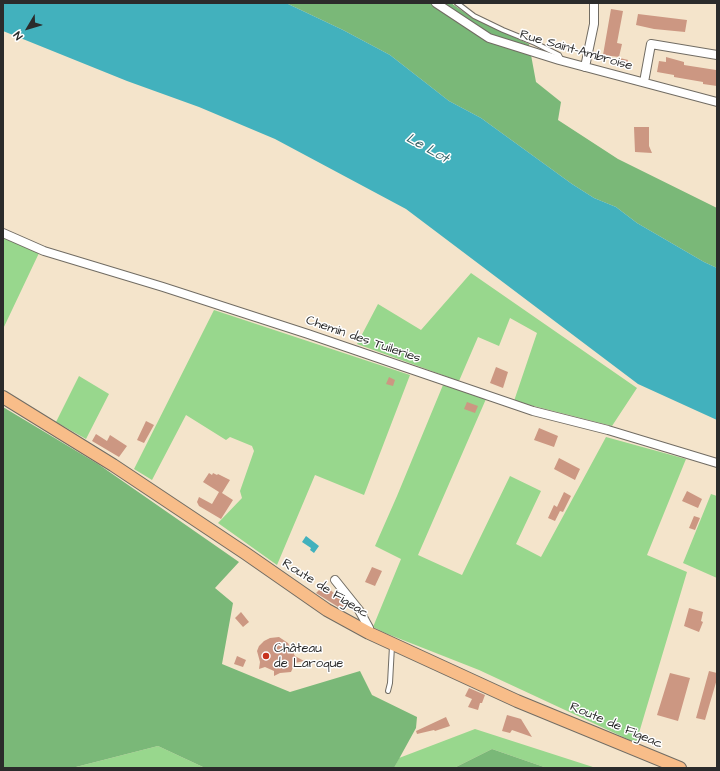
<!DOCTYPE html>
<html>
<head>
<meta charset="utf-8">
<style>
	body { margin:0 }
	#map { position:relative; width:720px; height:771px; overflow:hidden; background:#f4e4cb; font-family:"Architects Daughter",sans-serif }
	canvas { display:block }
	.frame { position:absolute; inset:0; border:4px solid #2b2b2b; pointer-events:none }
	.north { position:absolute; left:8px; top:8px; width:40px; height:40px; -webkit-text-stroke:3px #fff; paint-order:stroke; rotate:232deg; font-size:11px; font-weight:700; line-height:16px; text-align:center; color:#2b2b2b }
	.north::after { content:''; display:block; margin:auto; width:14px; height:18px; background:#2b2b2b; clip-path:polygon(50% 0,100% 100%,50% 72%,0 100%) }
</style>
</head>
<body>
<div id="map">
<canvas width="720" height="771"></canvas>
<div class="frame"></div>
<div class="north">N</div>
</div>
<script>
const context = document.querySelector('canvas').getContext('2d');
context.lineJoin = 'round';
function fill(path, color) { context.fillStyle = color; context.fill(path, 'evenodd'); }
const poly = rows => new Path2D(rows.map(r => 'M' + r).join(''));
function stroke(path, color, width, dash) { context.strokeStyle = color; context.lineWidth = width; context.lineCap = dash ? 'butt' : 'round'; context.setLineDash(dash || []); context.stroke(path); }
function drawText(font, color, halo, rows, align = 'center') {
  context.font = font + ' "Architects Daughter",sans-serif'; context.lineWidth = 3; context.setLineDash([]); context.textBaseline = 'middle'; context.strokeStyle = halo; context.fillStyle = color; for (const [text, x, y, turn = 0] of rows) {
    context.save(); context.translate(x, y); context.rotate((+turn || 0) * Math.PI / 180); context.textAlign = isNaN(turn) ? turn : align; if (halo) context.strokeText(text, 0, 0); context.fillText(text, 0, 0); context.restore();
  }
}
const green = poly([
	[3,237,39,253,3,329],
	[471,273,637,388,612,426,514,401,537,333,510,318,499,346,478,337,459,381,357,344,378,304,421,330],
	[214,310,410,375,364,495,315,475,277,565,218,523,242,498,240,491,254,451,252,446,230,437,226,440,186,415,152,480,134,469],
	[79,376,109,394,86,439,56,422],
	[443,385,486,399,418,555,462,575,510,476,541,491,516,544,541,557,606,437,686,459,647,555,687,572,636,743,479,670,385,633,373,627,401,559,375,546,397,496],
	[711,494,717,496,717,578,683,563],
	[475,729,596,768,547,768,492,749,454,768,394,768,399,758],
	[158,746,205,768,72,768]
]);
const forest = poly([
	[286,3,451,3,471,17,529,44,536,82,561,102,558,120,618,159,717,208,717,268,704,262,637,223,616,207,594,198,572,184,481,118,449,101,390,55,343,30],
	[3,407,98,464,239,562,215,588,233,603,222,664,290,692,360,671,372,695,417,717,416,728,394,768,205,768,158,746,72,768,3,768],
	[492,749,547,768,454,768]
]);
const water = poly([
	[3,3,286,3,343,30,390,55,449,101,481,118,572,184,594,198,616,207,637,223,704,262,717,268,717,420,638,384,406,209,275,139,199,107,127,81,3,31],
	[306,536,319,546,314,553,310,550,311,548,302,542]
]);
const building = poly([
	[611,9,623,11,617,43,622,44,619,57,603,55],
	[638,14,687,20,685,32,654,29,636,25],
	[666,57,684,62,684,65,716,70,717,86,703,84,703,82,674,77,674,75,657,72,659,61,666,62],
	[620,58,628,60,627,67,619,65],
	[634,127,649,127,649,146,652,153,635,152],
	[496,367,508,372,503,388,490,383],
	[389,377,395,380,393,386,386,384],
	[467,402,478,406,475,413,464,409],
	[146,421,154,425,144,443,137,440],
	[539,428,558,436,554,447,534,440],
	[96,434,107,441,110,435,127,446,119,457,92,441],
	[559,458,580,469,575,480,554,469],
	[209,473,212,475,213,473,217,475,218,474,230,480,222,493,233,500,221,519,199,506,197,502,199,497,212,504,219,492,203,482],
	[687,491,702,499,698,508,682,501],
	[564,492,571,496,563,512,560,511,555,521,548,518,554,505,557,507],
	[694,516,700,518,695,530,689,528],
	[372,567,382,571,375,586,365,582],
	[325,584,346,606,343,610,316,593],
	[689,608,703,612,701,621,703,622,699,632,684,626],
	[241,612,249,622,243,627,235,618],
	[279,637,288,643,295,656,304,661,295,663,291,672,280,673,274,676,274,671,265,667,259,669,260,662,257,651,259,646,264,641,270,638],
	[237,656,246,660,243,667,234,664],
	[709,671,717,673,717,679,705,720,696,718],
	[670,673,690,678,678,721,657,715],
	[469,688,485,695,482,703,480,703,478,710,468,707,472,699,465,696],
	[507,715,521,719,532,737,512,730,510,733,502,731],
	[446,717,450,726,435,731,434,730,417,734,416,731]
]);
const lane = poly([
	[457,3,474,16,503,30,535,43,559,55,562,61],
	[388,691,390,683,392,646]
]);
const street = poly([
	[436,3,489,38,559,60,717,102],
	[585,67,594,24,594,3],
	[644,82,651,44,717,55],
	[3,233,44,251,163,287,308,334,533,411,608,430,717,463],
	[335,580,359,610,369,628,369,633]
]);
const primary = poly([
	[3,397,113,465,245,553,327,610,369,633,517,701,680,768]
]);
const markers = [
	[266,656,4,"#c8321e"]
];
const streetNames = [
	["Rue Saint-Ambroise",576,51,16],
	["Chemin des Tuileries",363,340,19],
	["Route de Figeac",325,589,32],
	["Route de Figeac",616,726,23]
];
const poiNames = [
	["Château",274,649],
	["de Laroque",274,664]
];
const waterNames = [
	["Le Lot",427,149,29]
];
fill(green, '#98d78d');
fill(forest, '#7ab878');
fill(water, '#42b1bd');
fill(building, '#cc9782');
stroke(lane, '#716c63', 6);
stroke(street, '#716c63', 10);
stroke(primary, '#716c63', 14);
stroke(lane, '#fff', 4);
stroke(street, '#fff', 8);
stroke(primary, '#f8bd89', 12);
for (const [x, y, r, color] of markers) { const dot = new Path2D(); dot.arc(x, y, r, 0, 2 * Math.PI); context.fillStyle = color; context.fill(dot); stroke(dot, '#fff', 1.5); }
drawText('13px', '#2b2b2b', '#fff', streetNames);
drawText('13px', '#2b2b2b', '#fff', poiNames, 'left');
drawText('italic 14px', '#346165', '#fff', waterNames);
</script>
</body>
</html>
